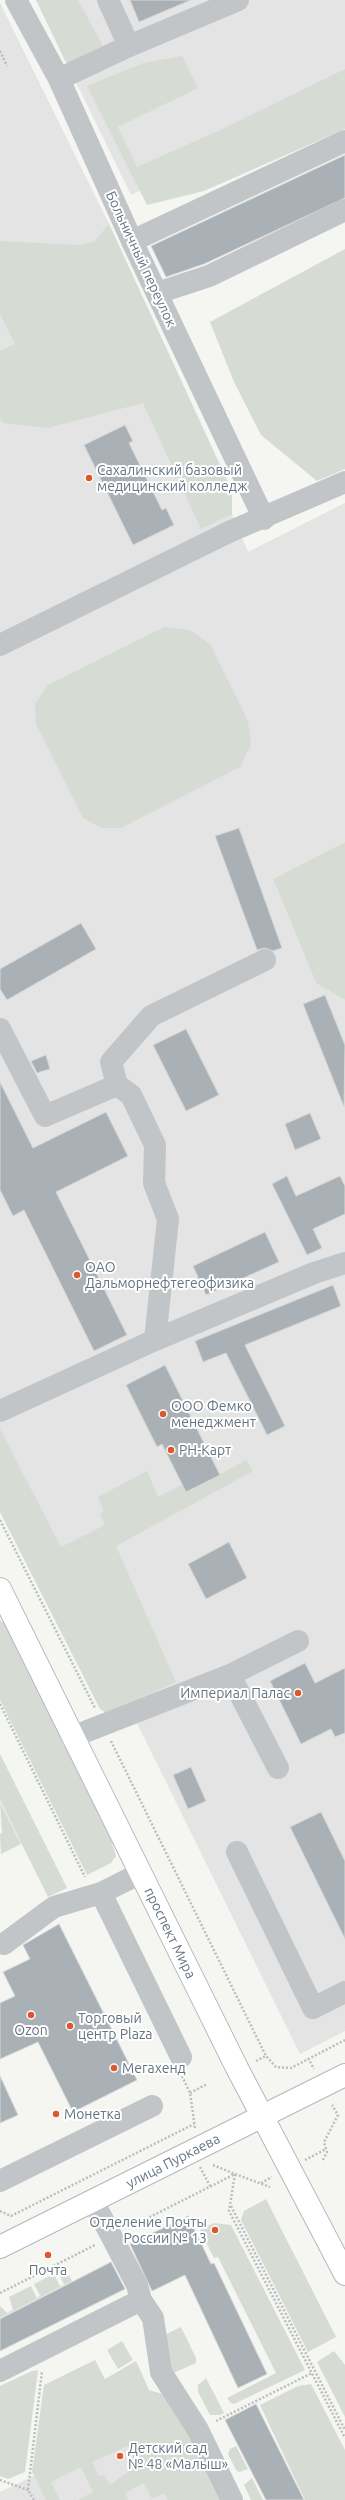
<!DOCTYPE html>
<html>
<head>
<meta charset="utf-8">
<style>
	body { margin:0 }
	canvas { display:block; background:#f5f5f2 }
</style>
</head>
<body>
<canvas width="345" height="2500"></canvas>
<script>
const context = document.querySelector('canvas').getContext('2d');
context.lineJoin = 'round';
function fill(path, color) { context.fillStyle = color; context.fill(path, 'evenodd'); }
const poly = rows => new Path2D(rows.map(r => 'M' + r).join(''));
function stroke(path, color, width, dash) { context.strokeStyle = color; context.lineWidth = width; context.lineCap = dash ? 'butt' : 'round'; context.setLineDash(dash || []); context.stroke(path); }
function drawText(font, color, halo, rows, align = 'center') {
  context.font = font + ' Ubuntu,sans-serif'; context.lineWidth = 4; context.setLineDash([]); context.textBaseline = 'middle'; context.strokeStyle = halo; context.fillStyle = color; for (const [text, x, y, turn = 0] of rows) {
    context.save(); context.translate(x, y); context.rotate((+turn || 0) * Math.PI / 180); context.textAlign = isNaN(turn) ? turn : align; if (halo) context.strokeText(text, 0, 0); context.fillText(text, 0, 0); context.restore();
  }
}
const built = poly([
	[36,0,345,0,345,91,131,195],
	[0,3,109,224,232,491,232,514,248,552,345,503,345,842,273,879,316,983,345,1000,345,2031,300,2054,0,1445],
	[149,2421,186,2500,0,2500,0,2492]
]);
const green = poly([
	[36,0,78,0,104,48,69,69],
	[182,56,198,88,118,127,137,167,218,131,345,69,345,129,204,191,147,205,87,86,143,63],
	[109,224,232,491,232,514,201,529,143,403,48,428,3,423,0,418,0,351,15,344,0,314,0,241,76,245,94,242],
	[345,249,345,469,317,481,261,435,234,382,210,322],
	[164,627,190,630,210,644,248,721,251,745,240,767,121,828,102,828,83,818,36,724,35,704,48,685],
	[345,842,345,1000,316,983,273,879],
	[0,1429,61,1547,105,1525,100,1514,104,1511,98,1497,147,1471,158,1497,193,1479,199,1486,246,1460,253,1471,116,1546,176,1682,111,1712,106,1713,100,1709,0,1512],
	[0,1620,5,1624,107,1827,116,1856,111,1863,87,1875,0,1700],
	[0,1754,67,1888,48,1897,0,1800],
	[0,1802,21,1844,1,1854,0,1834,2,1833],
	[266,2199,336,2337,308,2352,241,2220,244,2211],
	[214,2223,231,2225,305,2370,234,2404,231,2403,227,2398,276,2373,218,2257,214,2258,200,2230],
	[62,2270,65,2277,69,2275,72,2281,0,2318,0,2306,7,2313,13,2310,9,2297,31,2286,37,2298,40,2296,34,2284,54,2274,60,2286,64,2285,58,2272],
	[181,2327,196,2358,196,2363,169,2375,164,2335],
	[122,2341,133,2360,118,2369,107,2350],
	[334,2351,345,2365,345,2417,317,2362],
	[95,2360,105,2379,136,2361,149,2390,173,2397,231,2500,168,2500,164,2493,152,2499,144,2483,125,2493,128,2500,78,2500,93,2492,81,2467,51,2482,60,2500,46,2500,32,2472,44,2385],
	[128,2446,135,2462,128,2472,110,2485,104,2475,99,2476,92,2462],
	[38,2370,25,2472,8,2479,0,2476,0,2386,32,2371],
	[206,2378,224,2413,220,2415,210,2415,198,2392,198,2385],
	[311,2384,345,2450,345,2500,305,2500,260,2405,298,2386],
	[236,2446,248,2469,239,2472,236,2470,228,2454,230,2449],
	[252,2478,263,2500,251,2500,244,2485]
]);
const building = poly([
	[130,0,191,0,139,22,130,0],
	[345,155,345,198,204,264,166,277,151,246,345,155],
	[125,425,133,441,129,443,162,510,166,508,174,525,133,545,84,445,125,425],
	[239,828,282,948,273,951,265,948,257,950,215,836,239,828],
	[81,923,96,949,7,1000,0,989,0,969,81,923],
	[325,995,345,1045,344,1107,303,1004,325,995],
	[186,1029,219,1095,186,1111,153,1045,186,1029],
	[46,1055,50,1069,37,1073,31,1061,46,1055],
	[0,1082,33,1148,106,1112,128,1156,56,1192,127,1335,94,1351,24,1210,13,1216,0,1190,0,1082],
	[310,1113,321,1139,295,1150,285,1124,310,1113],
	[287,1176,296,1196,340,1176,345,1186,345,1214,313,1229,322,1248,307,1255,272,1184,287,1176],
	[265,1232,279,1262,206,1295,193,1266,265,1232],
	[333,1285,341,1306,245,1345,285,1426,267,1435,226,1353,203,1362,195,1341,333,1285],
	[165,1365,220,1475,186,1492,162,1444,157,1447,126,1385,165,1365],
	[229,1542,247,1578,206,1599,188,1564,229,1542],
	[305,1663,315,1683,345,1668,345,1733,335,1737,331,1729,301,1744,270,1681,305,1663],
	[191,1767,206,1801,188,1809,173,1775,191,1767],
	[321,1812,345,1861,345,1939,290,1827,321,1812],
	[59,1924,137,2080,73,2112,38,2042,0,2059,0,2003,15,1996,3,1972,30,1959,23,1945,59,1924],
	[0,2076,18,2115,0,2123,0,2076],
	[188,2216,211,2264,214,2263,267,2374,238,2388,185,2275,152,2291,130,2244,188,2216],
	[111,2262,125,2289,0,2351,0,2319,111,2262],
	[256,2404,304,2500,266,2500,225,2420,256,2404]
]);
const path = poly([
	[0,51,7,66],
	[0,1520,95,1708],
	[0,1704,85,1877],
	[111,1741,266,2056,276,2067,291,2068,345,2040],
	[308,2058,314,2069],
	[256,2061,266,2056],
	[182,2076,190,2093,195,2128],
	[190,2093,207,2084],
	[305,2160,326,2149],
	[323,2160,327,2152,324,2142,338,2115,332,2105],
	[213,2165,235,2174,229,2211,345,2438],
	[200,2167,210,2186],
	[261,2183,272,2177],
	[231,2206,345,2430],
	[0,2211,11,2216,194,2124],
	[128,2228,235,2174,270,2187],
	[0,2293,95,2245],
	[216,2421,312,2373],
	[0,2480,28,2490],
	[34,2500,28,2490,42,2371]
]);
const minor = poly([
	[16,0,59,79,132,241,264,519],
	[108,0,129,46],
	[59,79,129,46,238,0],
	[132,241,345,141],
	[157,293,209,276,345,210],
	[0,645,229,532,345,482],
	[0,1029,45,1116,117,1085,131,1095,155,1145,154,1183,168,1219,155,1340,0,1411],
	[117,1085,111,1062,151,1016,265,960],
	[155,1340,314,1273,345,1263],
	[230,1675,278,1768],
	[72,1737,230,1675,298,1641],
	[237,1852,313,2008,345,1992],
	[101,1893,181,2057],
	[4,1944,54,1907,101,1893,141,1873],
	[0,2181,152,2106],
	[93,2201,137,2285,141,2300],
	[0,2371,141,2300,153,2318,161,2372,198,2430,232,2500]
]);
const major = poly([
	[0,1589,237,2068,345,2274],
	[0,2247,345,2075]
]);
const markers = [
	[89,478,4,"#db5a2d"],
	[77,1275,4,"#db5a2d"],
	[163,1414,4,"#db5a2d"],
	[171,1450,4,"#db5a2d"],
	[298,1693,4,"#db5a2d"],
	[31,2015,4,"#db5a2d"],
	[70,2026,4,"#db5a2d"],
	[114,2068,4,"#db5a2d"],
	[56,2114,4,"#db5a2d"],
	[215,2230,4,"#db5a2d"],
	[48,2255,4,"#db5a2d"],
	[120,2456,4,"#db5a2d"]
];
const streetNames = [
	["Больничный переулок",141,259,65],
	["проспект Мира",170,1933,64],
	["улица Пуркаева",173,2161,-27]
];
const poiNames = [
	["Сахалинский базовый",97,470],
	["медицинский колледж",97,486],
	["ОАО",85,1267],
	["Дальморнефтегеофизика",85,1283],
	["ООО Фемко",171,1406],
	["менеджмент",171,1422],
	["РН-Карт",179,1450],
	["Империал Палас",290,1693,"right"],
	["Торговый",78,2018],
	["центр Plaza",78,2034],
	["Ozon",31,2030,"center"],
	["Мегахенд",122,2068],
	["Монетка",64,2114],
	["Отделение Почты",207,2222,"right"],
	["России № 13",207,2238,"right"],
	["Почта",48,2270,"center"],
	["Детский сад",128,2448],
	["№ 48 «Малыш»",128,2464]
];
fill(built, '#e3e4e3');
fill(green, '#d6dcd3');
fill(building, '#aab1b6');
stroke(building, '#d7d7d5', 1);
stroke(major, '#b4b8bc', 24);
stroke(path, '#bbbdbf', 2.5, [2, 2]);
stroke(minor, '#c1c5c8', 22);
stroke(major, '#fff', 22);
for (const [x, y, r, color] of markers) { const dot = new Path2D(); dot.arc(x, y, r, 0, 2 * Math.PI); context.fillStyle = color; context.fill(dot); stroke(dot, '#fff', 1.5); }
drawText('14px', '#667482', '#fff', streetNames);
drawText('14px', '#667482', '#fff', poiNames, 'left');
</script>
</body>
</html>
